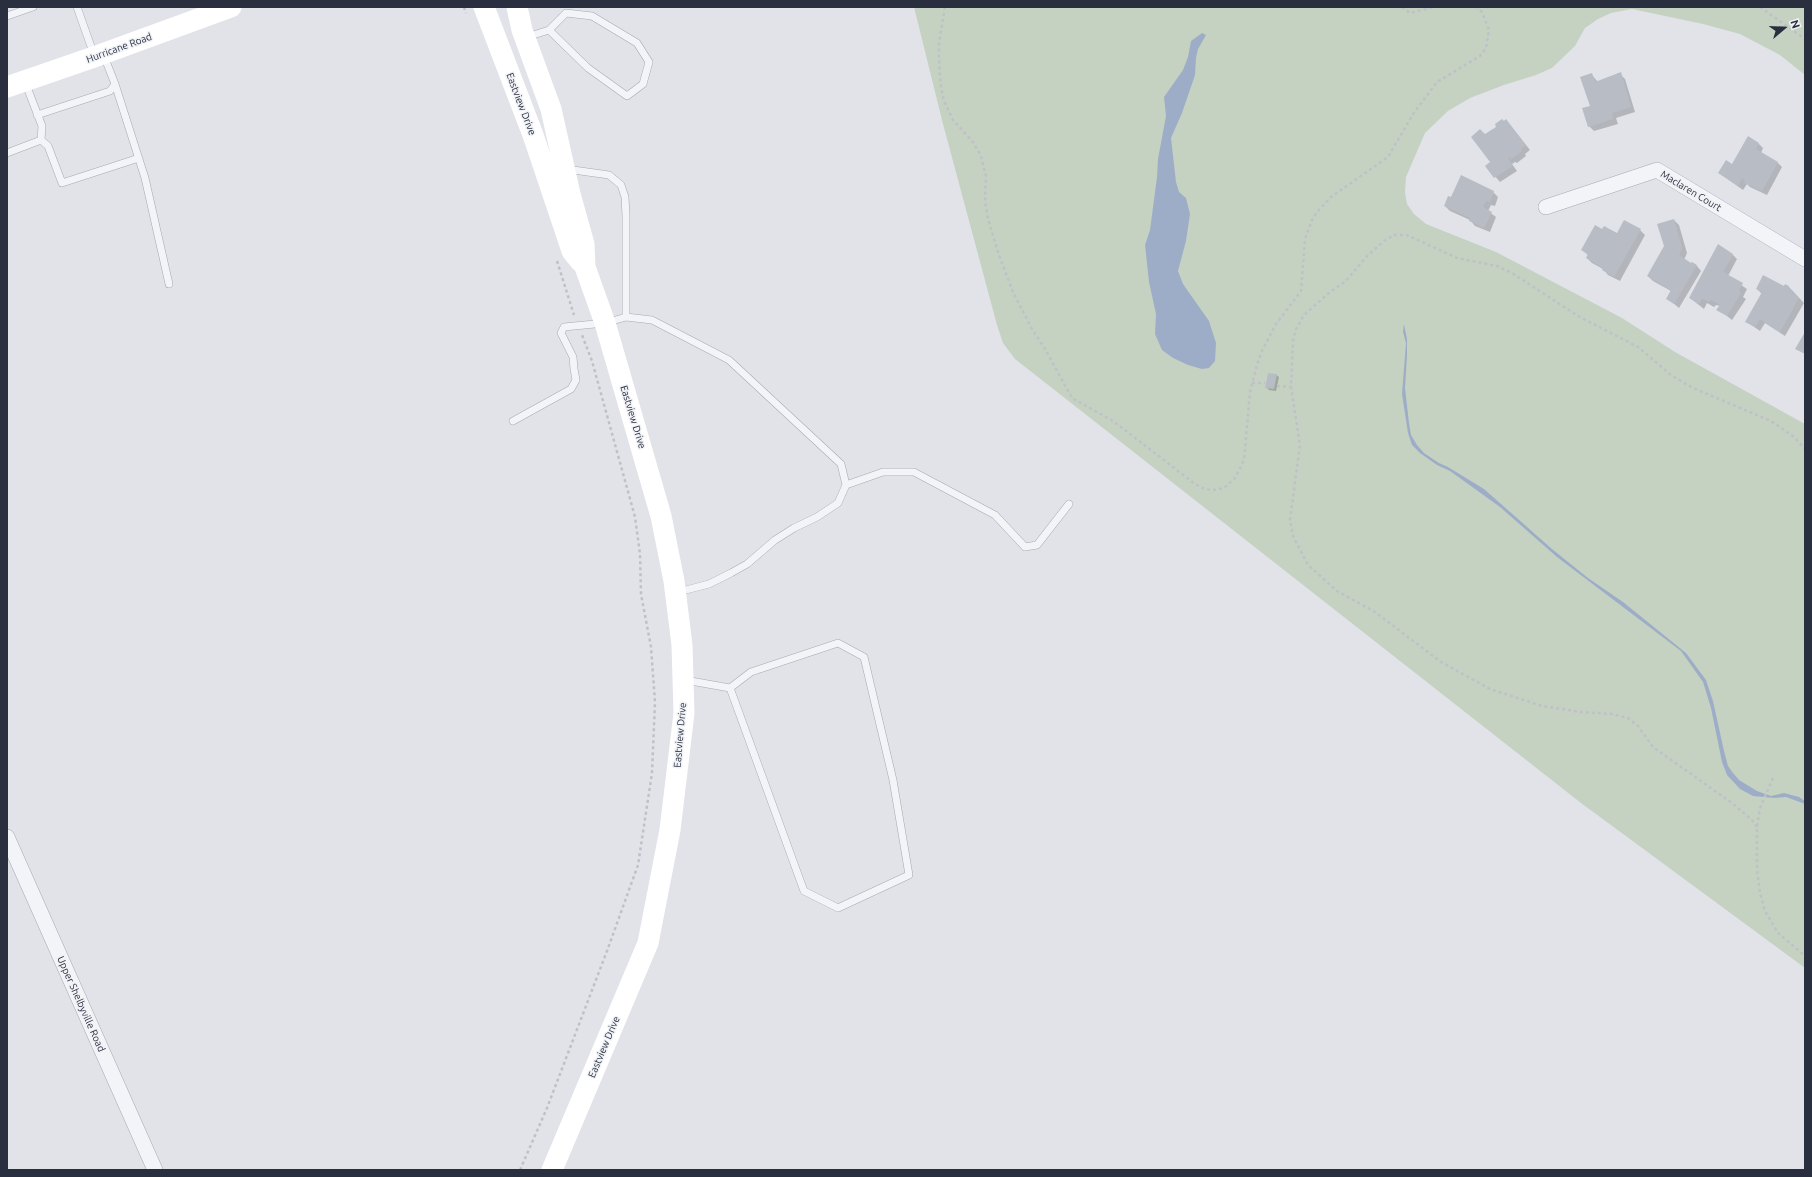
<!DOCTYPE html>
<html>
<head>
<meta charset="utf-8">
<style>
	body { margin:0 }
	#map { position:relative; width:1812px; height:1177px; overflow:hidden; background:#e1e3e9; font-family:Ubuntu,sans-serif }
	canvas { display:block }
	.frame { position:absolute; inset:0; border:8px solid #2a2f40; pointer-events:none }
	.north { position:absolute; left:1764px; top:8px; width:40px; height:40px; -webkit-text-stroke:3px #f0f2f6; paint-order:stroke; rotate:71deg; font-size:11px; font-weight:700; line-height:16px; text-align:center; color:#2a2f40 }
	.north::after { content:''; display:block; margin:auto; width:14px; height:18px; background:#2a2f40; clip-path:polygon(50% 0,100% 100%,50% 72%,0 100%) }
</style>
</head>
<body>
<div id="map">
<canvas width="1812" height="1177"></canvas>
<div class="frame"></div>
<div class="north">N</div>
</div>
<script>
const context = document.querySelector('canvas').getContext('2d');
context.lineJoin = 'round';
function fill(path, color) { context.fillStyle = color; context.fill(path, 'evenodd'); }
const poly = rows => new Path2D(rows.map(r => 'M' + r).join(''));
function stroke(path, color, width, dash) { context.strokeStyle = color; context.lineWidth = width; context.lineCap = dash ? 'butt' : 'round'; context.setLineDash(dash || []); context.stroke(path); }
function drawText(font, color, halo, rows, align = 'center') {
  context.font = font + ' Ubuntu,sans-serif'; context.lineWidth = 3; context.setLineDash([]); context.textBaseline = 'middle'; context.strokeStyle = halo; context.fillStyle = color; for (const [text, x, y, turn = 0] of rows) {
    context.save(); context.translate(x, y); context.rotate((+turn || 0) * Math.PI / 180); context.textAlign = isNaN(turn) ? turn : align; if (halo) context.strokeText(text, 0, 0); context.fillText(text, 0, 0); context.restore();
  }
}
const green = poly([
	[914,7,1805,7,1805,75,1780,55,1740,34,1703,24,1632,9,1611,13,1598,19,1585,28,1575,46,1552,68,1536,75,1504,85,1470,98,1448,111,1425,133,1406,177,1405,192,1407,204,1414,214,1426,224,1496,252,1622,318,1675,352,1805,424,1805,968,1581,803,1015,359,1003,343,997,325,943,124]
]);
const water = poly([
	[1202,33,1206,35,1198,49,1196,58,1195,75,1182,113,1171,138,1176,182,1179,192,1186,198,1190,214,1186,241,1178,271,1183,284,1209,321,1216,343,1215,361,1209,368,1202,369,1188,365,1173,358,1162,350,1155,334,1156,314,1149,282,1145,245,1150,230,1157,177,1158,159,1166,116,1164,97,1183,70,1188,57,1191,41],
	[1404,324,1407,339,1407,355,1405,388,1409,423,1411,435,1417,445,1424,453,1439,463,1448,467,1484,489,1552,549,1588,578,1623,602,1686,653,1706,680,1713,701,1724,751,1728,766,1733,773,1739,780,1757,791,1771,796,1784,793,1799,797,1805,801,1805,804,1786,797,1775,798,1753,796,1740,789,1727,775,1722,762,1711,708,1703,682,1681,651,1557,557,1500,507,1450,471,1437,465,1420,453,1412,445,1408,433,1402,394,1406,343,1403,332]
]);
const shadow = poly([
	[1591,74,1598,82,1620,74,1625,79,1635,112,1616,118,1618,124,1594,131,1589,126,1591,106],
	[1506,120,1530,150,1525,154,1526,156,1517,163,1515,162,1512,164,1517,171,1500,182,1486,166,1491,162,1485,136,1497,127,1496,125],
	[1758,143,1763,148,1761,153,1777,162,1782,167,1767,195,1750,187,1747,184,1743,190,1719,173,1733,166],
	[1493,192,1498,197,1495,206,1491,205,1488,211,1496,217,1490,232,1475,226,1470,220,1450,211,1445,206,1452,198],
	[1674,220,1679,225,1687,253,1684,260,1697,266,1701,271,1679,308,1667,298,1671,291,1653,281,1648,276,1665,246],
	[1640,230,1645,235,1620,281,1608,275,1603,269,1592,263,1587,258,1588,255,1582,250,1617,234],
	[1732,254,1737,259,1728,276,1747,289,1743,297,1746,299,1732,320,1718,309,1720,306,1716,305,1714,307,1707,303,1704,309,1690,298],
	[1789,287,1804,303,1785,336,1765,323,1760,331,1747,322,1762,294,1757,289],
	[1276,375,1279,377,1276,391,1269,390,1267,388]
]);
const building = poly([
	[1621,72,1631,107,1612,113,1613,119,1588,127,1582,108,1590,106,1580,77,1592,73,1595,82],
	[1502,119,1504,121,1506,119,1526,145,1521,149,1522,151,1511,159,1510,157,1508,158,1513,166,1494,178,1485,166,1490,162,1471,137,1480,129,1485,134,1496,127,1495,124],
	[1748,136,1759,143,1756,149,1778,162,1762,191,1744,183,1745,181,1742,178,1738,186,1718,173,1726,160,1732,164],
	[1461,175,1494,191,1490,202,1486,201,1483,207,1492,212,1484,228,1469,221,1470,218,1444,206,1448,196,1451,197],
	[1674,219,1682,248,1679,255,1691,263,1692,262,1697,265,1674,304,1666,299,1671,290,1647,276,1664,246,1657,224],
	[1624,220,1641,229,1614,277,1602,270,1603,268,1586,258,1588,254,1581,250,1595,225,1602,229,1604,226,1617,233],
	[1718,244,1733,254,1723,272,1743,283,1739,291,1741,293,1727,316,1716,310,1720,305,1711,300,1709,302,1702,298,1699,304,1689,298],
	[1763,275,1784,286,1785,284,1789,286,1788,288,1793,291,1792,293,1799,298,1780,332,1760,319,1755,327,1745,322,1762,292,1756,289],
	[1805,332,1805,354,1795,349],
	[1268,373,1277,374,1274,389,1265,388]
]);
const path = poly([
	[464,7,466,13],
	[945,7,939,43,939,60,941,88,944,101,953,120,973,142,981,156,986,176,985,201,988,219,999,255,1013,292,1032,329,1045,349,1072,398,1113,421,1195,484,1205,489,1213,490,1224,488,1235,478,1244,460,1250,392,1257,365,1262,351,1276,324,1301,291,1305,239,1312,220,1317,212,1331,197,1388,157,1413,114,1437,82,1480,56,1486,48,1489,30,1482,12,1477,7],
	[1402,7,1410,13,1433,7],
	[1760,7,1805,39],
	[557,261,574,315],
	[1252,383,1265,383],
	[1277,386,1291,387],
	[1773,778,1760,808,1757,827,1757,869,1760,893,1765,911,1778,933,1805,956],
	[1757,827,1752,820,1732,803,1653,747,1638,726,1628,718,1612,714,1581,712,1542,706,1490,689,1441,662,1375,612,1337,591,1308,565,1293,536,1290,520,1300,445,1291,387,1293,341,1296,329,1304,315,1330,292,1345,282,1366,257,1384,241,1394,235,1407,235,1457,258,1497,266,1512,273,1578,316,1638,347,1671,375,1693,388,1771,421,1794,437,1805,449],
	[520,1170,547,1108,607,951,638,865,652,773,655,702,651,647,641,594,640,554,635,517,592,361,582,335]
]);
const lane = poly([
	[77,7,94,55],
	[7,16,33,7],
	[527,37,549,30,566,13,592,16,637,43,649,62,643,84,627,96,588,68,549,30],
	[115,84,145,178,169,284],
	[37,115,110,91,115,84,104,56],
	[41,140,48,146,62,183,139,158],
	[7,153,41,140,42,126,25,82],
	[566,169,609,175,621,185,625,197,626,216,626,317],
	[513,421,571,389,576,380,574,369,573,357,561,333,564,327,605,323,626,317,652,320,729,360,841,464,846,485,838,503,817,517,794,528,775,540,747,564,731,573,709,584,678,592],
	[846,485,883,472,914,472,995,515,1025,547,1037,545,1069,504],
	[685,680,730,688,804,891,838,908,909,875,893,780,864,657,838,643,751,672,730,688]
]);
const street = poly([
	[1546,207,1657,170,1805,259],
	[7,837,155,1170]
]);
const secondary = poly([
	[484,7,533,135,572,251,581,262],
	[517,7,522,30,551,109,570,194,584,244,585,267,605,323,661,516,674,581,682,645,684,713,670,830,648,943,552,1170],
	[7,87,94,57,231,7]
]);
const streetNames = [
	["Hurricane Road",119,48,-20],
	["Eastview Drive",521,104,69],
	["Maclaren Court",1691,191,31],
	["Eastview Drive",633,417,73],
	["Eastview Drive",680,735,-85],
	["Upper Shelbyville Road",81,1004,66],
	["Eastview Drive",604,1047,-67]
];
fill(green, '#c5d2c2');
fill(water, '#9eadc7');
fill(shadow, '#0003');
fill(building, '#b8bcc5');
stroke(lane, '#a6a9b3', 8);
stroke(street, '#a6a9b3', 16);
stroke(path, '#bfc1c7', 2.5, [3, 3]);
stroke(lane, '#f3f4f7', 7);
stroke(street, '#f3f4f7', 15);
stroke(secondary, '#fff', 21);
drawText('10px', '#2a2f40', '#f0f2f6', streetNames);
</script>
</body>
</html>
